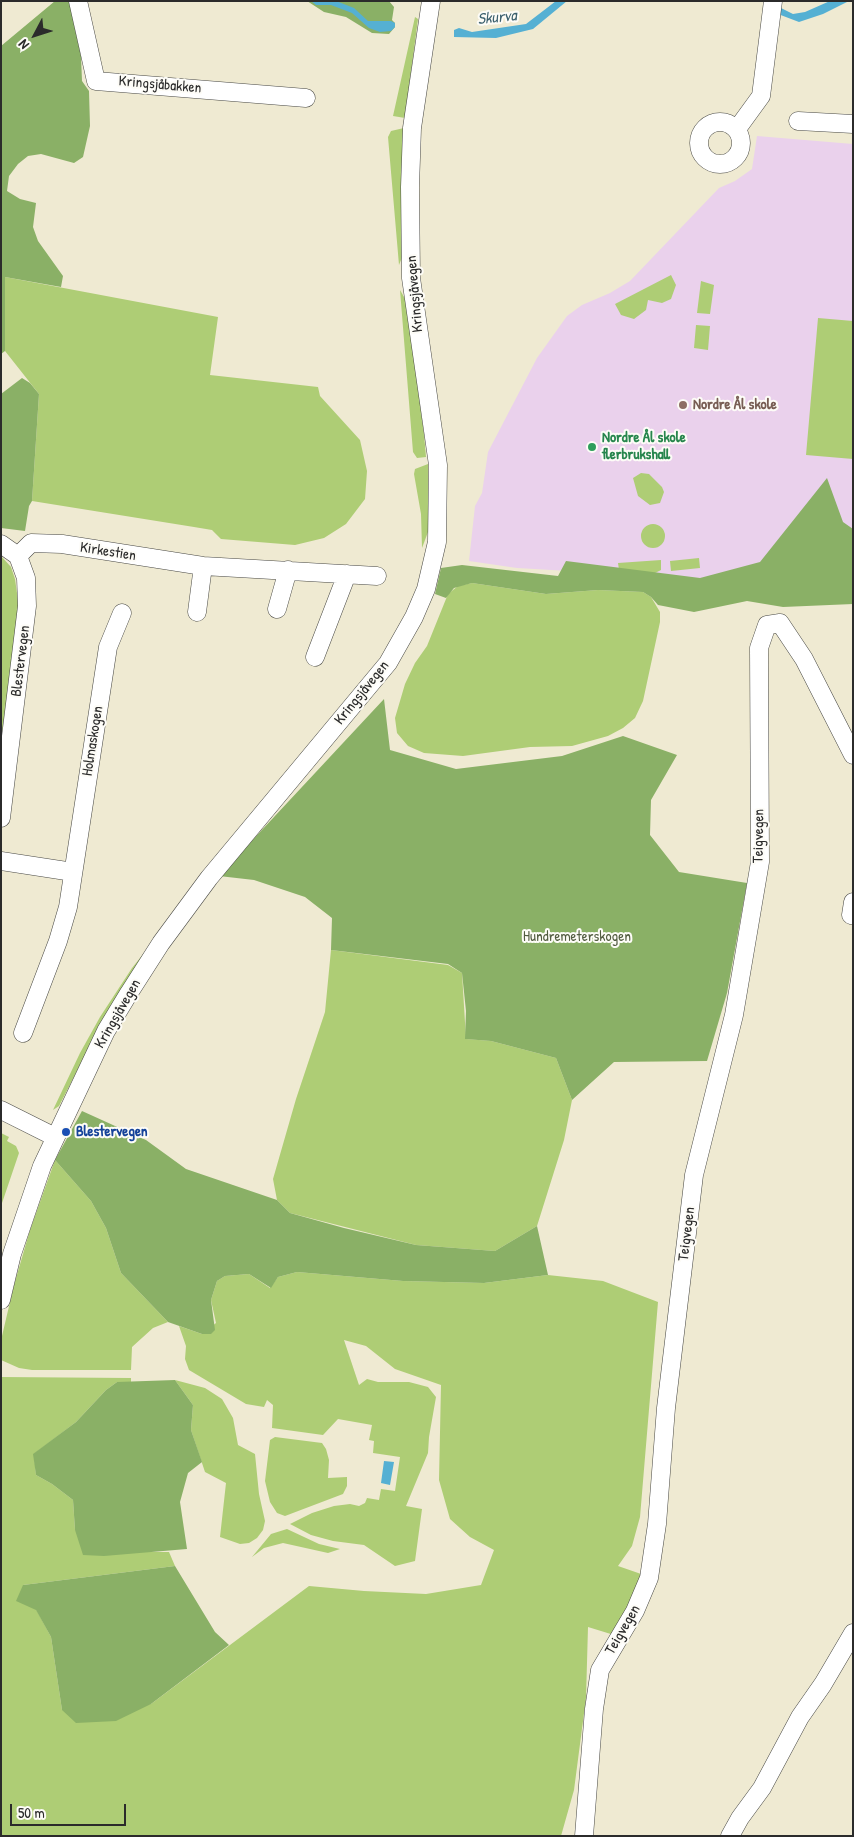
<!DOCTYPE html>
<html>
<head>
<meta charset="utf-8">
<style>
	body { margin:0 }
	#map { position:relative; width:854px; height:1837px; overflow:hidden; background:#efead2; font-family:"Patrick Hand",sans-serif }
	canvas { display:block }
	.frame { position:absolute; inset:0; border:2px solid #2b2b2b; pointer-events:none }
	.north { position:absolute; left:10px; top:10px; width:50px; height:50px; -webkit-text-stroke:4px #fdfcf7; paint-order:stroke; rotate:230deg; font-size:14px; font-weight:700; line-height:20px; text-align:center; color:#2b2b2b }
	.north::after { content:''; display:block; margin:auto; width:18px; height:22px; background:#2b2b2b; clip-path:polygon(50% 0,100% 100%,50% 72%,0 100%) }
	.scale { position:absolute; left:10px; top:1804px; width:116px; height:22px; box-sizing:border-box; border:2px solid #2b2b2b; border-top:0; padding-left:6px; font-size:15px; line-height:18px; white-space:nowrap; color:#2b2b2b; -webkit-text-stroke:4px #fdfcf7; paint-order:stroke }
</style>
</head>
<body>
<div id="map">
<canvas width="854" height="1837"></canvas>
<div class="frame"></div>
<div class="north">N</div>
<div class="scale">50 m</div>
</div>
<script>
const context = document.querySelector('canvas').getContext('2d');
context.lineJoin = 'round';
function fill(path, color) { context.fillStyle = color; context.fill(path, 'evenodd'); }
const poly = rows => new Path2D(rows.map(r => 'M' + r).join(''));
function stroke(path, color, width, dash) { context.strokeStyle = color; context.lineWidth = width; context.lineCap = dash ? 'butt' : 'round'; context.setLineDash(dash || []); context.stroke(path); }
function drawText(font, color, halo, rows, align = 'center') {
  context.font = font + ' "Patrick Hand",sans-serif'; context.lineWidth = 4; context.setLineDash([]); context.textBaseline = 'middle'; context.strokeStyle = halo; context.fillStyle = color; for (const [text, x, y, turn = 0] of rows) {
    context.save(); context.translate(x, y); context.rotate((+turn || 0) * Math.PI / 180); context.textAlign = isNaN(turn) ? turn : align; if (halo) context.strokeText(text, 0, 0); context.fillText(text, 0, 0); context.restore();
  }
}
const built = poly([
	[757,136,853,144,853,574,725,580,517,568,469,561,475,506,482,493,488,452,537,358,567,316,582,305,610,293,630,281,719,188,735,181,752,169]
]);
const green = poly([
	[415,17,418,19,405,118,393,116],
	[404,128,401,183,403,255,399,265,388,137,391,131],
	[671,275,676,285,671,299,662,303,648,300,646,310,634,319,621,315,615,304],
	[5,277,218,317,210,375,318,387,320,396,360,440,367,471,365,499,346,524,324,538,295,545,221,539,212,530,194,527,32,501,39,394,5,351],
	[701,281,714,285,710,314,697,313],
	[400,290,407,302,424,434,426,457,417,458,413,452],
	[818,318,853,321,853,459,806,455],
	[696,325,710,326,708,350,694,348],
	[428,464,428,532,422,548,421,514,414,474,415,469],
	[641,473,649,474,662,487,664,492,660,503,650,505,638,496,633,478],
	'641 536a12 12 0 1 1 24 0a12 12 0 1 1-24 0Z',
	[1,556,11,567,15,579,19,607,1,746],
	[699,558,700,568,671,571,670,561],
	[661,560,661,570,655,573,619,570,618,563],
	[472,583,546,594,598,590,643,592,651,597,660,612,660,622,643,701,635,718,623,728,608,736,572,746,530,747,463,756,424,753,408,746,397,733,395,718,405,684,415,663,427,646,448,594,458,586],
	[148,948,101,1024,59,1106,53,1110,80,1053,100,1017,132,968],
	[331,950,448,965,462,973,466,1039,491,1041,556,1058,572,1100,564,1140,537,1226,495,1251,416,1245,290,1213,277,1200,273,1179,296,1099,325,1012],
	[1,1133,9,1137,7,1141,16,1146,19,1153,1,1206],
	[55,1160,91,1201,106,1228,121,1273,168,1322,153,1328,132,1347,131,1370,32,1370,19,1368,1,1360,2,1336,14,1285,30,1230],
	[297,1272,403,1281,484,1283,548,1275,603,1281,658,1302,640,1517,632,1546,618,1566,644,1575,614,1635,588,1627,586,1698,574,1790,561,1836,1,1836,1,1377,131,1378,131,1383,117,1382,106,1390,76,1422,34,1454,36,1475,52,1484,73,1500,75,1530,145,1552,169,1552,175,1566,23,1585,51,1637,62,1710,151,1704,309,1586,364,1591,426,1594,481,1585,494,1550,470,1537,450,1519,439,1480,441,1385,395,1369,366,1346,344,1340,359,1385,367,1379,378,1382,409,1382,428,1387,436,1397,429,1437,428,1453,406,1506,422,1509,415,1561,395,1566,364,1545,333,1541,311,1535,290,1524,312,1513,334,1506,350,1504,359,1506,365,1503,367,1498,379,1500,381,1489,395,1491,400,1457,373,1453,374,1441,369,1440,372,1425,338,1419,323,1435,272,1428,273,1405,267,1400,264,1407,246,1404,189,1370,185,1359,186,1346,179,1326,202,1334,216,1323,211,1300,217,1281,225,1276,249,1274,270,1288,278,1277],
	[175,1380,205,1388,222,1399,233,1418,238,1445,255,1454,259,1494,265,1521,263,1530,257,1538,249,1543,240,1544,220,1537,226,1483,205,1472,191,1430,193,1405],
	[275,1437,322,1443,326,1449,329,1460,328,1478,347,1477,347,1486,343,1494,285,1516,277,1513,270,1502,265,1481,270,1440],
	[287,1529,319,1544,340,1549,328,1553,283,1543,264,1548,252,1557,271,1534]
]);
const forest = poly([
	[55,1,69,1,81,56,82,81,89,91,90,126,83,157,74,163,41,154,28,156,18,164,9,176,7,191,20,199,36,203,33,227,38,241,63,276,61,287,5,277,5,351,1,354,1,46],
	[307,1,389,1,394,7,392,20,395,23,395,27,389,34,372,33,346,17,324,12],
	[22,378,30,383,39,394,32,501,29,506,25,531,1,528,1,394],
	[827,478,843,522,853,529,853,604,783,607,747,601,694,612,658,605,651,597,643,592,598,590,546,594,472,583,454,588,446,598,435,594,441,568,462,565,558,576,566,561,700,578,760,562],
	[384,699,390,750,456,769,562,756,623,736,677,755,651,800,650,835,679,872,747,883,727,993,707,1061,614,1062,572,1100,556,1058,491,1041,465,1039,466,1011,462,973,448,964,331,950,332,918,305,897,254,880,219,876],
	[82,1111,146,1140,186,1169,277,1200,290,1213,344,1228,416,1245,495,1251,537,1226,548,1275,484,1283,403,1281,297,1272,278,1277,271,1288,249,1274,225,1276,217,1281,211,1300,215,1330,211,1334,202,1334,168,1322,121,1273,106,1228,91,1201,55,1160],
	[175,1380,193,1405,191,1430,202,1462,188,1473,180,1502,187,1549,104,1556,83,1555,75,1530,73,1500,52,1484,36,1475,33,1454,76,1422,106,1390,117,1382],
	[175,1566,215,1632,229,1645,151,1704,116,1721,76,1723,62,1710,51,1637,36,1610,16,1601,23,1585]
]);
const water = poly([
	[311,1,336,1,354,8,368,21,391,21,395,23,395,27,391,31,380,32,369,28,352,13,331,5,316,5],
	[556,1,567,1,533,29,496,38,454,37,454,30,459,28,472,32,526,24],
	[830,1,849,1,823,14,799,22,778,14,779,7,793,14,805,12],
	[384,1461,394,1462,390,1485,381,1483]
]);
const minor = poly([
	[78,1,96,81,306,98],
	[798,121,853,124],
	'699 143a21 21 0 1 1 42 0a21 21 0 1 1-42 0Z',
	[737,129,761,96,773,1],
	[1,544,18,556,26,578,27,606,1,818],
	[18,556,31,543,62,544,203,566,377,576],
	[277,609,288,570],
	[197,612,203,566],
	[315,657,347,574],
	[1,861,73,872],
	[851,915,853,902],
	[23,1033,58,941,68,907,108,647,122,613],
	[1,1110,55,1137],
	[1,1300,12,1254,42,1166,106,1031,129,993,161,943,209,878,388,663,414,617,426,589,437,542,438,465,411,278,410,187,412,128,431,1],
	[584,1836,594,1709,600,1670,635,1611,649,1578,657,1524,666,1408,694,1175,734,1015,760,862,759,648,767,625,780,623,804,659,853,755],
	[730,1836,740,1818,762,1788,800,1717,823,1684,853,1633]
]);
const markers = [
	[683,405,5,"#8d6e63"],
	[592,447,5,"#2e9e5b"],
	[66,1132,5,"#1a4fb4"]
];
const streetNames = [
	["Kringsjåbakken",160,85,5],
	["Kringsjåvegen",415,294,-95],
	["Kirkestien",108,552,9],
	["Blestervegen",21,661,-83],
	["Kringsjåvegen",362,693,-51],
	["Holmaskogen",93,741,-81],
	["Teigvegen",759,836,-89],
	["Kringsjåvegen",118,1014,-60],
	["Teigvegen",687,1234,-83],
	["Teigvegen",623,1630,-60]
];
const educationNames = [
	["Nordre Ål skole",693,405]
];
const leisureNames = [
	["Nordre Ål skole",602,438],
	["flerbrukshall",602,455]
];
const parkNames = [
	["Hundremeterskogen",577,937]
];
const transitNames = [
	["Blestervegen",76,1132]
];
const waterNames = [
	["Skurva",497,18,-6]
];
fill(built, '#ead1ec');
fill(green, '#aecd75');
fill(forest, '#8ab066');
fill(water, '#55b0d3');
stroke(minor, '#484844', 19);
stroke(minor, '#fff', 18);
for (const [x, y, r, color] of markers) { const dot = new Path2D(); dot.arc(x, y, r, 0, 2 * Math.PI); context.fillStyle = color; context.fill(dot); stroke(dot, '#fdfcf7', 2); }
drawText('15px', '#2b2b2b', '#fdfcf7', streetNames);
drawText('bold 15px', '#785e54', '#fdfcf7', educationNames, 'left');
drawText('bold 15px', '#27864d', '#fdfcf7', leisureNames, 'left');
drawText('15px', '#525c41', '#fdfcf7', parkNames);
drawText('bold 15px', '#164399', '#fdfcf7', transitNames, 'left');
drawText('italic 16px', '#3c606e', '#fdfcf7', waterNames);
</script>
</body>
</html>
